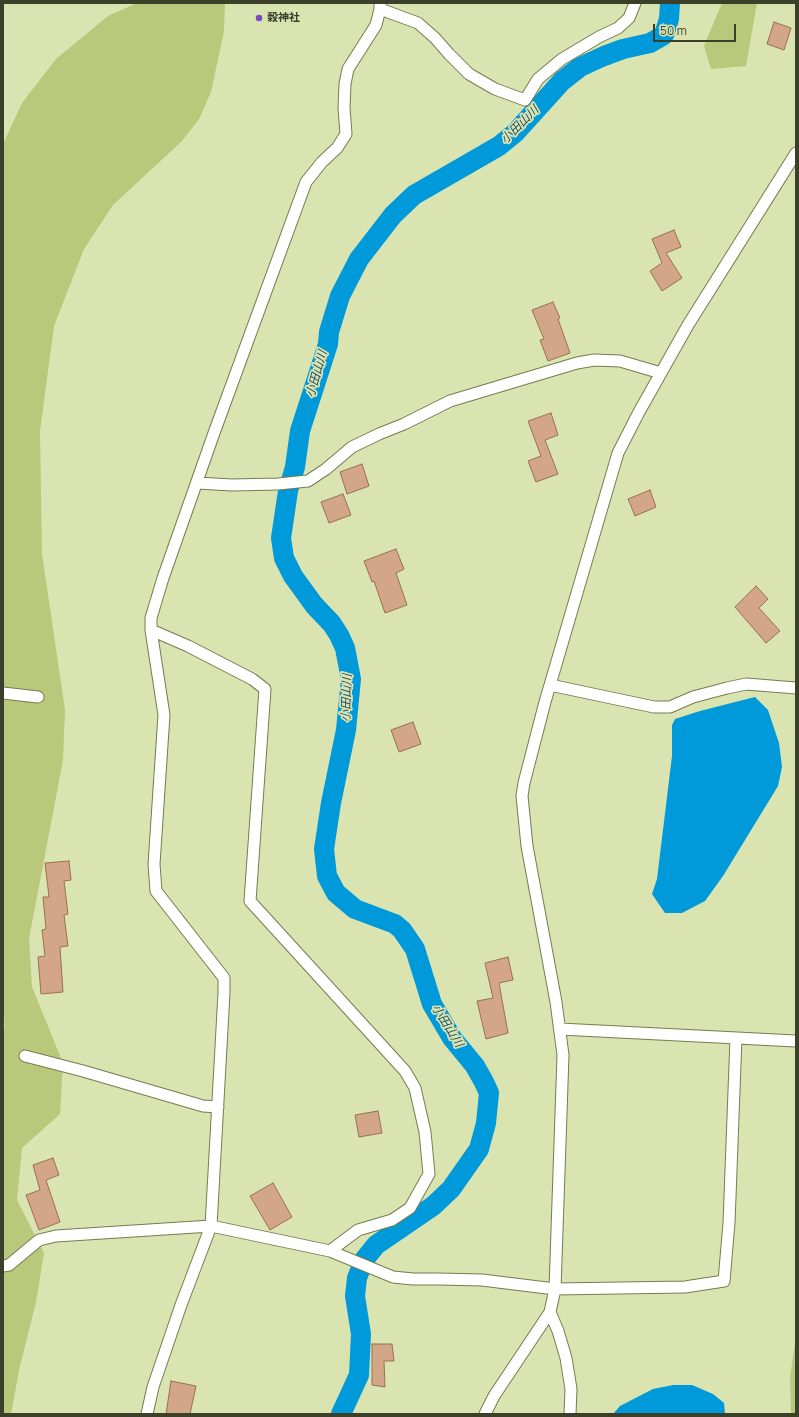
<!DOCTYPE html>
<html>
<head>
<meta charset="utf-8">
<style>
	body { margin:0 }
	#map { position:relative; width:799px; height:1417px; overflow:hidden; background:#d9e4b1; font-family:Manrope,sans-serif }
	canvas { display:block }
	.frame { position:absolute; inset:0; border:4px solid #3c402b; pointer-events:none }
	.scale { position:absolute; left:653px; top:24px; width:83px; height:18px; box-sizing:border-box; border:2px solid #3c402b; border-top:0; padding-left:5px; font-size:12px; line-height:14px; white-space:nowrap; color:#3c402b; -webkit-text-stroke:3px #d9e4b1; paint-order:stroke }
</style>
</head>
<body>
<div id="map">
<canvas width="799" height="1417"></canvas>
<div class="frame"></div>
<div class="scale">50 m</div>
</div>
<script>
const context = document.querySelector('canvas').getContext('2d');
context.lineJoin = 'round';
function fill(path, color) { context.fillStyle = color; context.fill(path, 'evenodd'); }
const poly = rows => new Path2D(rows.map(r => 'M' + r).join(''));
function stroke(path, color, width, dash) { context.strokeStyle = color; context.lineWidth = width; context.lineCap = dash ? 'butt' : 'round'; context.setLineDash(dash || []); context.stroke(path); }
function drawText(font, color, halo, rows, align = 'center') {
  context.font = font + ' Manrope,"Noto Sans JP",sans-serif'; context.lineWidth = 3.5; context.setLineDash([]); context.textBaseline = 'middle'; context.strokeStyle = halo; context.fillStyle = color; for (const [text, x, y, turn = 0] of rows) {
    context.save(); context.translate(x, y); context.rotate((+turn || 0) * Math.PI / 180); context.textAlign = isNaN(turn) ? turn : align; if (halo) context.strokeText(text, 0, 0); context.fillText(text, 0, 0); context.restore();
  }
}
const green = poly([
	[137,3,225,3,224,31,211,92,199,119,182,141,113,205,84,249,54,326,40,431,42,554,65,710,63,760,29,939,32,987,63,1063,60,1114,22,1148,17,1200,44,1253,36,1302,20,1366,11,1414,3,1414,3,1030,5,1028,3,999,3,144,22,103,56,59,108,16],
	[722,3,757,3,746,66,711,69,704,46],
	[796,1336,796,1414,791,1414,790,1378]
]);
const water = poly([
	[755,697,768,710,779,743,782,767,778,786,723,876,705,901,682,913,665,913,652,894,657,879,672,756,672,725,675,719,700,711],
	[673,1385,692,1385,713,1394,724,1403,725,1414,613,1414,620,1406,653,1389]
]);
const river = poly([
	[341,1414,359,1375,361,1334,355,1296,357,1278,364,1260,376,1245,433,1206,451,1189,479,1149,486,1123,489,1093,484,1082,475,1066,452,1038,432,1004,415,949,402,930,395,924,355,909,336,893,327,876,324,849,331,803,346,730,351,679,345,648,339,635,332,624,314,605,293,576,284,558,281,538,288,491,295,467,300,431,328,344,329,332,340,296,359,259,393,215,414,195,499,146,515,133,562,81,580,67,604,56,623,49,650,43,664,35,669,19,670,3]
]);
const building = poly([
	[774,22,791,28,784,50,767,44,774,22],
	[674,230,681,247,666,253,682,278,662,291,650,271,662,263,652,239,674,230],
	[553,302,560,318,558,319,570,353,548,361,540,340,544,339,532,310,553,302],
	[551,413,558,435,545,440,558,474,536,482,528,461,541,456,528,421,551,413],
	[362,464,369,486,347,494,340,472,362,464],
	[650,490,656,507,635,516,628,499,650,490],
	[343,494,351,515,329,523,321,502,343,494],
	[396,549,404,569,396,573,407,605,385,613,374,581,372,582,364,561,396,549],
	[756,586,768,599,759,608,780,631,766,643,735,607,756,586],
	[413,722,421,744,399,752,391,730,413,722],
	[69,861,71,880,64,881,68,914,64,915,68,946,60,947,63,992,41,994,38,957,45,956,42,930,46,929,43,897,49,897,45,863,69,861],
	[508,957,513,980,499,983,508,1033,486,1039,477,1001,493,998,485,963,508,957],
	[378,1111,382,1133,359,1137,355,1115,378,1111],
	[53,1158,59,1175,46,1180,60,1222,39,1230,26,1195,40,1190,33,1165,53,1158],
	[273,1183,292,1217,270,1230,250,1196,273,1183],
	[372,1344,392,1344,394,1361,384,1361,385,1387,372,1385,372,1344],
	[171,1381,196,1386,190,1414,166,1414,171,1381]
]);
const minor = poly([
	[380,9,418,23,435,38,449,54,469,74,495,89,525,100,538,79,562,59,599,37,618,28,629,18,635,3],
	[197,483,232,485,278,484,308,481,326,469,352,447,379,434,404,424,450,401,577,363,594,360,620,361,661,373],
	[151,630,188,646,252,679,265,689,250,901,405,1071,415,1088,425,1132,429,1174,410,1208,392,1220,358,1230,330,1251],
	[550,685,654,707,670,707,693,697,727,688,746,684,796,688],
	[3,693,38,697],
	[560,1029,796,1041],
	[25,1056,83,1071,203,1106,218,1107],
	[3,1266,9,1265,39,1240,56,1236,211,1226,330,1251,393,1277,413,1279,438,1279,482,1280,555,1289,685,1287,724,1281,729,1223,736,1038],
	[550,1312,558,1331,566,1358,571,1389,570,1414],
	[147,1414,153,1387,181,1305,211,1226,224,993,224,978,156,891,154,864,164,715,151,630,151,618,163,578,214,433,306,182,322,162,337,148,346,134,344,108,345,84,348,69,376,25,380,9,380,3],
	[485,1414,494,1396,550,1312,555,1289,563,1055,556,1002,527,846,522,796,524,783,545,702,618,453,639,412,688,325,796,153]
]);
const markers = [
	[259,18,4,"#794cc4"]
];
const poiNames = [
	["穀神社",267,18]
];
const waterNames = [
	["小田山川",520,125,-45],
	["小田山川",317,374,-74],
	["小田山川",347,698,-88],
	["小田山川",447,1026,58]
];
fill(green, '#bac87b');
fill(water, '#0099d9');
stroke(river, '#0099d9', 20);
fill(building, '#d2a686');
stroke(building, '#997051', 1);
stroke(minor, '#757d4e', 13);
stroke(minor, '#fff', 11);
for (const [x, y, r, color] of markers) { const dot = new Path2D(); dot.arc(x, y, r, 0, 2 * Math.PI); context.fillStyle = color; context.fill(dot); stroke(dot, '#d9e4b1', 1.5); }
drawText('bold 11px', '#3c402b', '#d9e4b1', poiNames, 'left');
drawText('italic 12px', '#1f4f6a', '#d9e4b1', waterNames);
</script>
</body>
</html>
